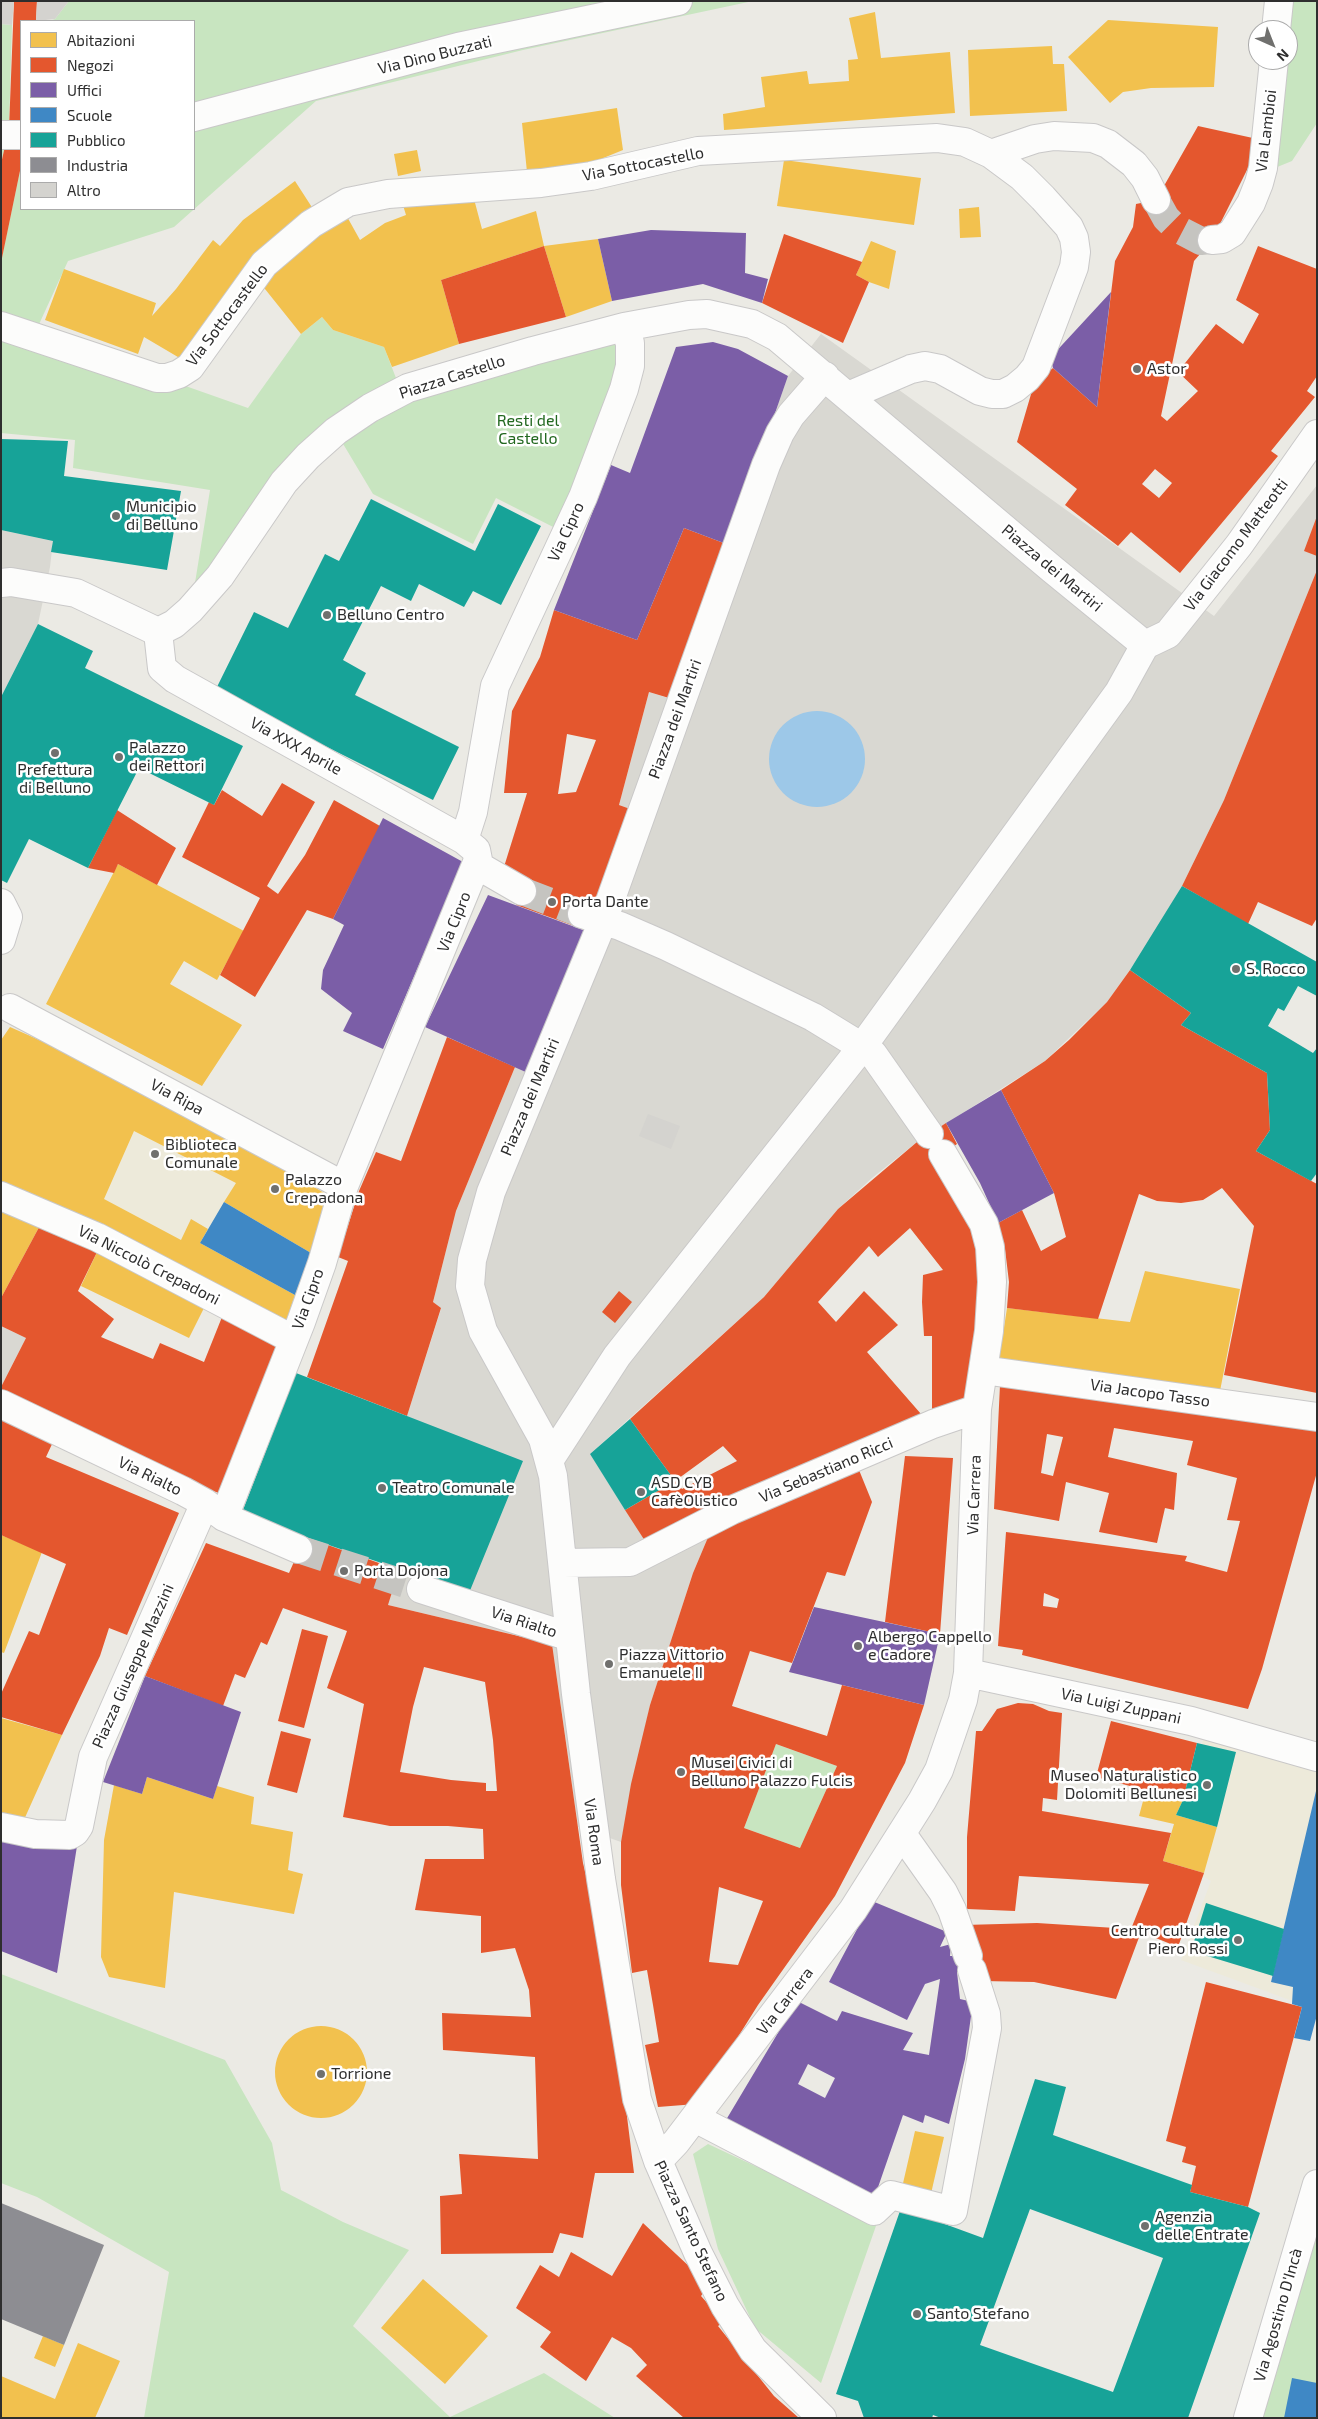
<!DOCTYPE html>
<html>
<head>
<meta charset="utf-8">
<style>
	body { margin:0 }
	#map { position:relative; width:1318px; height:2419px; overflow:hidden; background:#ebeae4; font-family:"Exo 2",sans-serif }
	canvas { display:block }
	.frame { position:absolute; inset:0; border:2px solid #2e2e2e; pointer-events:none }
	.legend { position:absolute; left:20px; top:20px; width:175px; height:190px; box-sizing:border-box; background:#fff; border:1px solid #ababab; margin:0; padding:6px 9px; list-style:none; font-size:15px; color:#2e2e2e }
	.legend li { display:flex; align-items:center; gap:10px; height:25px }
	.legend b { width:25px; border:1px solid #ababab }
	.north { position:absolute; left:1248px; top:20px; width:50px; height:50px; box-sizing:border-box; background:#fff; border:1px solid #ababab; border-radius:50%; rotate:136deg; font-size:14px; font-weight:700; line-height:20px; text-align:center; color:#2e2e2e }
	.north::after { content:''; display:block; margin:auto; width:18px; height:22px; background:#70706e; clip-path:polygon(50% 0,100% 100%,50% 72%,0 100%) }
</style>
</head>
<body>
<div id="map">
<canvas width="1318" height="2419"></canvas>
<div class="frame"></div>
<ul class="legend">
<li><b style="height:14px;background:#f2c14e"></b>Abitazioni</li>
<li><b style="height:14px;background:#e4572e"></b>Negozi</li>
<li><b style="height:14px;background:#7b5ea7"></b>Uffici</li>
<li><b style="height:14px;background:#3f88c5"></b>Scuole</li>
<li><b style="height:14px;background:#17a398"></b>Pubblico</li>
<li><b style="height:14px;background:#8d8d92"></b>Industria</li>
<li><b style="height:14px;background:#d4d3cf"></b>Altro</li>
</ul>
<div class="north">N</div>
</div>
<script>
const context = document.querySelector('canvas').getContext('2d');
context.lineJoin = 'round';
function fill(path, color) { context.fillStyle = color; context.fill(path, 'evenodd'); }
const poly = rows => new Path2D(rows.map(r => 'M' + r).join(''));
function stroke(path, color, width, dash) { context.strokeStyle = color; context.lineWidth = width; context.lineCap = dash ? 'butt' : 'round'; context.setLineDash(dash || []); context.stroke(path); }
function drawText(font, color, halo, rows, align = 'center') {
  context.font = font + ' "Exo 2",sans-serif'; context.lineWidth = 5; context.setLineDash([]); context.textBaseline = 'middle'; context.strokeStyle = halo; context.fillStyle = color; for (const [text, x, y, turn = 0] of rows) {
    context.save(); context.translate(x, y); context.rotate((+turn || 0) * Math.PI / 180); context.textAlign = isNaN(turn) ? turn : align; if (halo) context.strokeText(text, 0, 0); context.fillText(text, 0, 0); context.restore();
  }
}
const education = poly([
	[122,1072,336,1189,292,1334,61,1217],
	[1207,1719,1317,1748,1317,2010,1181,1960,1211,1881,1177,1860,1189,1811]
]);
const green = poly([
	[69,1,753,1,523,50,316,101,174,227,68,261,35,333,248,408,301,334,322,317,333,330,384,347,401,391,624,327,630,343,565,533,496,498,473,544,373,494,336,432,194,589,210,490,73,468,75,440,1,433,1,262,21,166,21,209,194,209,194,21,49,21,55,19],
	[1274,1,1317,1,1317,123,1292,161,1255,176,1268,60,1288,60,1288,30],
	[1,24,12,25,9,128,1,164],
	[776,1744,837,1766,800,1848,744,1828],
	[1,1974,225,2060,272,2143,281,2190,343,2222,409,2250,353,2326,450,2417,544,2373,615,2418,144,2418,169,2272,37,2197,1,2183],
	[708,2144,877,2223,821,2383,755,2328,718,2249,693,2154],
	[1317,2222,1317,2418,1260,2418]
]);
const plaza = poly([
	[821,334,1214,616,1317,485,1317,570,1224,800,1182,886,1146,947,1107,1002,1045,1061,917,1142,872,1178,838,1209,764,1297,590,1454,645,1541,709,1535,693,1573,650,1705,621,1842,578,1827,552,1644,388,1605,399,1570,469,1593,407,1416,441,1309,433,1302,456,1211,515,1067,530,1074,586,931,577,927,633,810,619,805,649,692,668,698,729,545,788,376],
	[1,530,53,541,50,567,38,624,1,697],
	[1,1326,26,1338,1,1387]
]);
const water = poly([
	'769 759a48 48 0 1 1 96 0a48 48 0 1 1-96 0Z'
]);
const homes = poly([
	[875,12,881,58,950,52,955,113,724,130,723,114,765,107,761,77,807,71,809,84,849,81,848,60,858,59,849,18],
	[1108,20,1218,27,1214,87,1151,88,1123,92,1110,103,1068,57],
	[1052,46,1053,64,1064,64,1067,111,970,116,968,50],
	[617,108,623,150,591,163,527,172,522,123],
	[417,150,421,171,398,176,394,154],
	[784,160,921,178,914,225,777,206],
	[295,181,315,212,183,360,144,337,138,354,45,320,64,269,156,303,152,316,176,289,213,240,220,246,243,220],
	[441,195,444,204,474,199,482,229,536,211,544,246,441,280,459,344,392,367,384,347,333,330,322,317,301,334,261,284,282,267,275,259,345,213,360,240,385,223,406,215,402,202],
	[979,207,981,237,960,238,959,209],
	[598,239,612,301,566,317,544,246],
	[871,241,896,251,889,289,869,282,856,275],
	[118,864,244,931,217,980,184,961,170,984,242,1025,202,1086,46,1004],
	[10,1027,132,1081,326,1194,311,1253,224,1202,236,1183,134,1131,104,1199,181,1240,191,1219,208,1229,200,1243,295,1295,285,1325,1,1191,1,1040],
	[1,1200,44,1218,1,1298],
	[99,1248,207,1302,189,1338,81,1286],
	[1145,1271,1240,1289,1220,1391,999,1360,1007,1308,1130,1322],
	[1,1535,42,1552,4,1653,1,1652],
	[1,1718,62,1735,23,1822,1,1819],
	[147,1777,213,1799,217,1786,254,1797,251,1824,293,1832,288,1870,303,1874,294,1914,174,1892,165,1988,109,1977,101,1957,104,1840,114,1785,142,1794],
	[1146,1790,1183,1800,1176,1815,1217,1827,1204,1873,1163,1861,1174,1824,1139,1816],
	'275 2072a46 46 0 1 1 92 0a46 46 0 1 1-92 0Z',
	[915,2131,944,2137,930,2198,901,2192],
	[423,2279,488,2336,445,2384,381,2328],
	[43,2336,64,2345,55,2367,34,2358],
	[78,2343,120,2361,95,2418,1,2418,1,2376,55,2399]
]);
const shops = poly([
	[14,1,37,1,36,21,21,21,21,166,2,258,1,164,9,128],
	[1198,126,1262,140,1212,240,1194,261,1161,416,1167,421,1198,391,1178,372,1216,324,1243,344,1259,314,1236,300,1258,246,1317,269,1317,376,1307,391,1315,397,1271,451,1278,456,1180,573,1131,532,1118,546,1065,505,1077,489,1017,442,1034,384,1053,368,1097,407,1115,261,1133,227,1136,204,1156,200],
	[1155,469,1172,483,1159,498,1142,484],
	[784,234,862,262,856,275,869,282,843,343,762,303],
	[544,246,566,317,459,344,441,280],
	[1317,516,1317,556,1304,551],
	[684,528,729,545,669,698,649,692,619,805,633,810,602,904,588,899,577,927,516,905,527,879,503,870,527,793,504,793,512,711,540,657,554,610,637,640],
	[567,734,596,740,576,792,558,794],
	[1317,570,1317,918,1312,926,1258,902,1248,924,1182,886,1224,800],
	[282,783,315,802,267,886,278,894,305,855,334,800,380,826,333,919,307,910,255,997,220,975,260,898,182,857,209,802,214,805,222,790,262,816],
	[117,810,176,848,157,885,118,864,114,873,88,868],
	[1130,970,1191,1013,1181,1025,1267,1073,1270,1130,1256,1151,1317,1184,1317,1393,1224,1375,1254,1226,1222,1188,1203,1200,1181,1203,1157,1201,1139,1194,1098,1319,1007,1308,1009,1282,1005,1249,998,1223,1022,1210,1041,1251,1066,1237,1054,1193,1001,1090,1045,1061,1069,1040,1107,1002],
	[447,1037,515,1067,456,1211,433,1302,441,1308,407,1416,307,1377,348,1261,338,1257,359,1191,376,1152,401,1161],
	[946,1123,957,1144,943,1154,972,1222,981,1264,969,1404,932,1410,932,1336,924,1336,922,1302,923,1275,943,1270,910,1228,878,1257,869,1246,818,1302,836,1322,864,1291,898,1325,867,1352,921,1414,877,1438,645,1541,625,1510,675,1481,682,1489,737,1461,723,1446,675,1481,630,1419,764,1297,838,1209,917,1142],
	[44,1218,99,1248,78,1291,114,1319,101,1337,153,1359,160,1343,204,1362,222,1317,278,1341,221,1494,162,1470,1,1396,1,1387,26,1338,1,1326,1,1298],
	[619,1291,632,1302,615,1323,602,1312],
	[1000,1385,1317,1425,1317,1472,1262,1669,1248,1709,1022,1655,1023,1650,998,1646,1006,1532,1187,1556,1185,1561,1227,1572,1240,1521,1227,1520,1237,1478,1187,1465,1193,1441,1114,1428,1108,1457,1177,1473,1174,1510,1165,1508,1157,1543,1099,1532,1109,1493,1066,1482,1059,1521,994,1509],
	[1047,1434,1063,1437,1053,1476,1041,1473],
	[1044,1593,1059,1599,1057,1608,1043,1606],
	[1,1420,53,1442,46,1457,179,1513,127,1635,109,1628,100,1656,62,1735,1,1717,1,1694,29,1631,39,1635,66,1564,1,1535],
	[905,1456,953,1458,940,1634,885,1622],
	[859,1470,872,1502,845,1576,827,1572,792,1663,750,1651,732,1706,827,1736,842,1685,924,1705,905,1763,835,1896,758,2005,696,2104,658,2107,645,2045,659,2042,653,2005,647,1970,632,1973,621,1885,621,1842,631,1784,650,1705,693,1573,709,1535],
	[776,1744,837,1766,800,1848,744,1828],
	[719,1887,763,1901,738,1965,709,1962],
	[305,1537,399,1570,388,1605,552,1644,583,1863,600,1933,618,2044,634,2173,595,2173,583,2238,560,2233,553,2253,441,2254,440,2196,462,2194,459,2154,538,2159,535,2057,443,2050,442,2013,531,2017,529,1990,515,1948,481,1953,481,1916,415,1910,425,1859,484,1859,483,1829,448,1826,390,1826,343,1817,364,1704,327,1688,347,1631,283,1608,267,1645,261,1642,245,1678,235,1674,223,1706,145,1676,206,1543,289,1573],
	[424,1667,485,1682,493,1740,497,1791,486,1791,486,1783,451,1780,400,1772,413,1707],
	[302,1629,328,1636,304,1728,278,1721],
	[1018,1703,1033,1704,1049,1711,1062,1713,1057,1800,1043,1798,1042,1811,1171,1833,1163,1861,1204,1873,1178,1947,1141,1932,1116,1999,1034,1982,982,1981,964,1925,1037,1923,1131,1929,1149,1884,1019,1876,1015,1911,967,1909,967,1837,976,1731,982,1731,997,1709],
	[1111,1721,1197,1743,1183,1800,1096,1777],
	[281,1731,311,1739,297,1793,267,1785],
	[1206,1982,1302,2007,1248,2207,1190,2192,1196,2166,1182,2162,1186,2147,1166,2141],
	[643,2223,709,2285,701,2296,724,2322,718,2326,774,2396,799,2418,684,2418,636,2376,647,2365,631,2348,612,2337,586,2381,540,2347,551,2332,516,2308,540,2265,559,2277,571,2252,612,2276]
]);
const offices = poly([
	[651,230,746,233,745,273,768,279,762,303,703,284,612,301,598,239],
	[1111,292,1097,407,1053,368,1050,358],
	[713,342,738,349,788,376,729,545,684,528,637,640,554,610,611,465,630,473,676,347],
	[383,818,463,862,383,1049,343,1031,352,1013,321,989,323,970,344,925,333,919],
	[488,895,586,931,530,1074,425,1027],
	[1001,1090,1054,1193,998,1223,980,1183,946,1123],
	[814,1607,940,1634,924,1705,789,1672],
	[145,1676,241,1712,213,1799,147,1777,142,1794,103,1782],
	[1,1840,77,1846,57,1973,1,1951],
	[872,1901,947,1932,940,1947,951,1944,950,1956,974,1956,972,1970,957,1972,960,1999,973,2002,965,2059,949,2124,925,2115,923,2123,903,2115,875,2196,723,2125,797,2001,837,2021,842,2011,913,2033,903,2050,929,2055,940,1979,925,1984,907,2020,829,1982],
	[808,2064,835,2078,825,2098,798,2084]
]);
const schools = poly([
	[224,1202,311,1253,295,1295,200,1243],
	[1316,1791,1317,2015,1310,2041,1294,2038,1302,2007,1292,2004,1293,1987,1271,1982],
	[1292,2378,1317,2383,1317,2418,1284,2418]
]);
const public = poly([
	[1,439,68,441,64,476,181,491,167,570,51,552,53,541,1,530],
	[371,499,475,551,498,504,541,526,501,605,473,591,464,607,419,584,411,601,381,586,343,660,366,673,355,695,459,747,433,800,215,691,254,612,288,628,325,554,339,561],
	[38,624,93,651,85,668,243,746,214,805,139,768,88,868,29,839,7,883,1,880,1,697],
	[1182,886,1317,962,1317,996,1298,986,1284,1011,1278,1008,1268,1026,1313,1053,1317,1048,1317,1173,1311,1181,1256,1151,1270,1130,1267,1073,1181,1025,1191,1013,1130,970],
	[296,1373,523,1461,469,1593,241,1515],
	[630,1419,675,1481,625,1510,590,1454],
	[1197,1743,1236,1752,1217,1827,1176,1815,1183,1800],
	[1206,1903,1284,1929,1273,1976,1191,1951],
	[1035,2079,1066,2087,1053,2135,1192,2185,1190,2192,1248,2207,1260,2213,1188,2418,941,2418,933,2415,932,2418,864,2418,858,2401,836,2394,901,2208,983,2238],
	[1030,2209,1163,2258,1113,2392,980,2345]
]);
const industry = poly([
	[1,2203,104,2245,64,2345,1,2319]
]);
const building = poly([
	[1,1,14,1,12,25,1,24],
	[37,1,69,1,55,19,36,21],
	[648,1114,680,1126,671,1149,639,1136]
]);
const minorTunnel = poly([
	[1156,200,1166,218,1176,228,1201,241,1212,240],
	[522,891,582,914],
	[298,1549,421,1589]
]);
const minor = poly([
	[1276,30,1279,1],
	[194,117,458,47,678,1],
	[1,135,21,135],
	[991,154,1035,139,1054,136,1093,138,1108,144,1134,164,1145,178,1156,200],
	[1212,240,1222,239,1232,233,1251,203,1259,183,1263,168,1274,60],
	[1,326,157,378,167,378,179,374,190,367,264,264,311,224,348,202,388,194,541,183,591,176,698,151,937,138,965,142,991,154,1022,177,1043,198,1069,227,1074,238,1076,252,1074,267,1036,367,1027,378,1015,388,1003,394,992,394,980,391,940,369,925,366,911,369,848,396],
	[1,583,11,582,76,593,158,632],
	[158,632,174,624,190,610,220,576,284,482,308,456,336,431,370,408,408,388,533,351,624,327,689,315,707,314,752,324,777,337,1052,569,1145,645],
	[158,632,162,668,175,679,464,840,476,850,478,860,344,1186,322,1263,301,1322,224,1517],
	[1145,645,1168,634,1239,545,1317,434],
	[464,840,473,812,495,686,583,497,624,389,630,366,630,343,624,327],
	[477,865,522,891],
	[1,903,8,917,1,940],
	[582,914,620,926,666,946,813,1017,862,1047,873,1054,929,1134],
	[10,1008,344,1186],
	[1,1196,97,1237,294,1340],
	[983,1370,1317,1417],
	[1,1404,183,1491,205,1503,224,1517,298,1549],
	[550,1459,617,1356,862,1047,1119,692,1145,645],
	[563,1563,630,1562,732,1510,933,1424,977,1409],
	[421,1589,570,1637],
	[968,1673,1191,1721,1317,1757],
	[1,1827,35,1834,70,1835,75,1832,79,1826,93,1757,205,1503],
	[902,1834,943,1892,952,1910,968,1956],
	[695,2118,874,2211,891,2195,953,2211,987,2028,986,2014,972,1970],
	[658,2161,676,2142,853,1910,922,1801,939,1770,963,1700,968,1673,977,1409,989,1331,992,1282,990,1247,984,1224,943,1154],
	[822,2418,753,2350,725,2306,698,2253,658,2161,637,2099,601,1879,576,1694,553,1476,543,1439,483,1331,470,1286,472,1260,491,1192,603,921,766,465,780,433,791,415,825,376],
	[1248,2418,1317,2184]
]);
const markers = [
	[1137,369,5,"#70706e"],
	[116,516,5,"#70706e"],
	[327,615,5,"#70706e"],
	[55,753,5,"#70706e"],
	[119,757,5,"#70706e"],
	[552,902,5,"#70706e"],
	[1236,969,5,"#70706e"],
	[155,1154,5,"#70706e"],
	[275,1189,5,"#70706e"],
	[382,1488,5,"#70706e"],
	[641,1492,5,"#70706e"],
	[344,1571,5,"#70706e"],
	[858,1646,5,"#70706e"],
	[609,1664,5,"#70706e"],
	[681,1772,5,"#70706e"],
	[1207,1785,5,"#70706e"],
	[1238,1940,5,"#70706e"],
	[321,2074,5,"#70706e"],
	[1145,2226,5,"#70706e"],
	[917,2314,5,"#70706e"]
];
const streetNames = [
	["Via Dino Buzzati",435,55,-14],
	["Via Lambioi",1266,131,-83],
	["Via Sottocastello",643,164,-11],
	["Via Sottocastello",227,315,-53],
	["Piazza Castello",452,377,-18],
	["Via Cipro",566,532,-65],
	["Via Giacomo Matteotti",1236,545,-53],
	["Piazza dei Martiri",1052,568,40],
	["Piazza dei Martiri",675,719,-70],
	["Via XXX Aprile",296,746,29],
	["Via Cipro",454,922,-68],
	["Via Ripa",177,1097,28],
	["Piazza dei Martiri",530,1097,-67],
	["Via Niccolò Crepadoni",149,1265,27],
	["Via Cipro",308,1299,-70],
	["Via Jacopo Tasso",1150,1393,8],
	["Via Sebastiano Ricci",826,1470,-23],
	["Via Rialto",150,1476,26],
	["Via Carrera",974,1495,-88],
	["Via Rialto",524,1622,18],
	["Piazza Giuseppe Mazzini",133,1666,-66],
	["Via Luigi Zuppani",1121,1706,12],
	["Via Roma",594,1832,82],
	["Via Carrera",785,2001,-52],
	["Piazza Santo Stefano",691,2231,65],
	["Via Agostino D'Incà",1278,2315,-74]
];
const poiNames = [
	["Astor",1147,369],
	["Municipio",126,507],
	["di Belluno",126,525],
	["Belluno Centro",337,615],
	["Palazzo",129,748],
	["dei Rettori",129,766],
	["Prefettura",55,770,"center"],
	["di Belluno",55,788,"center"],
	["Porta Dante",562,902],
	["S. Rocco",1246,969],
	["Biblioteca",165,1145],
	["Comunale",165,1163],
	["Palazzo",285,1180],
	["Crepadona",285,1198],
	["ASD CYB",651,1483],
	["CafèOlistico",651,1501],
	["Teatro Comunale",392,1488],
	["Porta Dojona",354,1571],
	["Albergo Cappello",868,1637],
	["e Cadore",868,1655],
	["Piazza Vittorio",619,1655],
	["Emanuele II",619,1673],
	["Musei Civici di",691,1763],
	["Belluno Palazzo Fulcis",691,1781],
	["Museo Naturalistico",1197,1776,"right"],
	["Dolomiti Bellunesi",1197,1794,"right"],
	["Centro culturale",1228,1931,"right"],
	["Piero Rossi",1228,1949,"right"],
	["Torrione",331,2074],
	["Agenzia",1155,2217],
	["delle Entrate",1155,2235],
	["Santo Stefano",927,2314]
];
const parkNames = [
	["Resti del",528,421],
	["Castello",528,439]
];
fill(education, '#edeada');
fill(green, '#c8e5c0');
fill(plaza, '#d9d8d2');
fill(water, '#9dc8e8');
fill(homes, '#f2c14e');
fill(shops, '#e4572e');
fill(offices, '#7b5ea7');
fill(schools, '#3f88c5');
fill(public, '#17a398');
fill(industry, '#8d8d92');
fill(building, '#d4d3cf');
stroke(minorTunnel, '#c5c4c0', 28, [28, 14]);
stroke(minor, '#c9c8c8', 30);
stroke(minor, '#fcfcfb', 28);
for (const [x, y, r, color] of markers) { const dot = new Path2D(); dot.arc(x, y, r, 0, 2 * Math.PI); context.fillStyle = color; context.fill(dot); stroke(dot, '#fff', 2); }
drawText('16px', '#2e2e2e', '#fff', streetNames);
drawText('16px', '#2e2e2e', '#fff', poiNames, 'left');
drawText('16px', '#226820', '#fff', parkNames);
</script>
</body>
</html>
